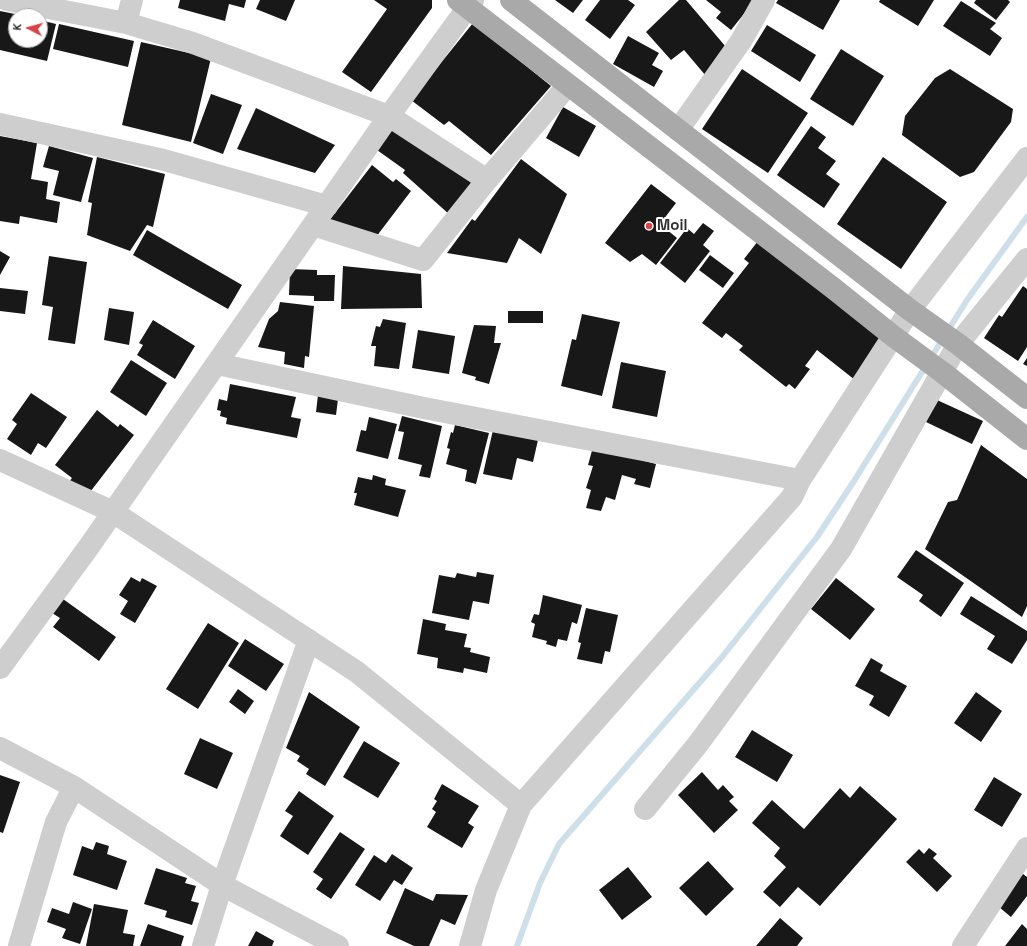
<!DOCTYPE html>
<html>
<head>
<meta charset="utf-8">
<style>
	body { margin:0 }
	#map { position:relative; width:1027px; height:946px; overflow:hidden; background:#fff; font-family:"Space Grotesk",sans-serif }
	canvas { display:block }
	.north { position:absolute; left:8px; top:8px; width:40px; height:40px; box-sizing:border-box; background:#fff; border:1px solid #adadad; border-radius:50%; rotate:276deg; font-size:11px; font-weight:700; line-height:16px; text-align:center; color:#313131 }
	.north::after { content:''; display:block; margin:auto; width:14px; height:18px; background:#d74449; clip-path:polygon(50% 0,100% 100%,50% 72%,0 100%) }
</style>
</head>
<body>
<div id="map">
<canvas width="1027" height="946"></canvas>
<div class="north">K</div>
</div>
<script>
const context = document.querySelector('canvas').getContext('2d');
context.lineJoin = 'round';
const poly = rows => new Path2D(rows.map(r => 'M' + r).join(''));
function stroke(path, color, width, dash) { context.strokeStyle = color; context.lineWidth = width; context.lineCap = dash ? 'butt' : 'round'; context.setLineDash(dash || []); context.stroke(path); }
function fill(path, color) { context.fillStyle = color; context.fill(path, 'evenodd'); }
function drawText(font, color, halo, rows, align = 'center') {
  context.font = font + ' "Space Grotesk",sans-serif'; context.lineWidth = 4; context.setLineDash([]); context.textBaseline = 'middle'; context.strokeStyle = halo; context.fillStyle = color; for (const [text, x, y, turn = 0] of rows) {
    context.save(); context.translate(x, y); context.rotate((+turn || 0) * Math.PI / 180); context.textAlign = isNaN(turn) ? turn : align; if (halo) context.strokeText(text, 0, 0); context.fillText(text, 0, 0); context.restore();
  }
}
const stream = poly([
	[517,946,540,883,559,844,722,657,817,537,854,481,967,300,1027,217]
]);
const building = poly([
	[180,0,246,0,244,8,229,4,225,21,178,8],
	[260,0,295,0,286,21,256,9],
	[374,0,432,0,432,8,371,92,342,72,387,9],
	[555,0,583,0,573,13],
	[600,0,628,0,635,5,610,39,585,20],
	[679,0,686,0,726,47,706,76,684,50,671,60,646,32],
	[706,0,755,0,731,30,716,18,721,12],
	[778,0,840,0,823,30,776,3],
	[880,0,934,0,918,26,879,2],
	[976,0,1008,0,1010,2,996,20,974,3],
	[961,1,996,23,990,29,1002,38,990,56,943,26],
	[0,11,20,15,16,16,16,40,40,40,40,20,56,24,47,61,0,50],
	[473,23,551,86,491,155,449,121,444,125,411,100],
	[59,24,134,41,128,67,53,49],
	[767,25,816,55,800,82,751,51],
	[628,36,659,53,652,65,663,71,654,87,613,64],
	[141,42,211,58,191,142,122,125],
	[841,49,884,76,853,126,810,99],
	[742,69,808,113,768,173,702,129],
	[950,69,1013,109,1011,122,974,172,960,177,902,135,905,116,935,78],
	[211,94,242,105,223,154,193,143],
	[563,107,596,126,579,157,546,138],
	[256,108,335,145,315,173,237,149],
	[395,124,476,182,450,215,403,173,405,170,377,150],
	[811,126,826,137,818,148,836,161,826,174,840,184,824,208,777,175],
	[0,136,37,143,31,179,48,182,46,199,60,202,57,223,20,216,19,224,0,221],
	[49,146,93,158,81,202,53,195,59,171,43,167],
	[97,157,165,174,153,227,147,225,130,251,87,235,92,203,88,202],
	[883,157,947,202,901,269,837,224],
	[521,159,567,194,541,254,519,238,507,263,447,253,472,219,475,221],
	[372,165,393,182,396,179,411,191,376,237,325,226],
	[651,184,676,203,660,224,677,238,656,265,642,254,630,262,605,243],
	[703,223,714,231,703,245,710,251,685,283,660,263,687,228,694,234],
	[147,230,242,285,228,309,133,255],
	[758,241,884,338,855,380,817,350,805,366,810,369,795,389,789,384,786,387,739,350,743,346,726,333,722,338,702,323,749,263,744,259],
	[0,251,10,257,0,275],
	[710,255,734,273,723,288,699,270],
	[49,256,87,262,75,344,48,340,53,307,42,305],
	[343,266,421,274,422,308,341,309],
	[290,269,317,270,317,275,335,275,334,301,314,301,314,296,289,295],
	[1023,286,1027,289,1027,347,1018,361,984,338,999,315,1002,317],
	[0,288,28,291,25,314,0,311],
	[280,302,314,306,309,357,305,356,304,368,284,364,285,352,258,347,269,319,278,311],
	[109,308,134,312,129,345,104,340],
	[508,311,543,311,543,323,508,323],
	[582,314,620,322,602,396,561,386,572,339,576,340],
	[383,319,406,323,399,369,374,366,376,346,371,346,376,326,380,327],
	[153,320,195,346,175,379,137,355,143,345,139,343],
	[474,325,496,326,494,343,501,343,489,384,475,380,476,377,462,373],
	[418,330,455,336,449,374,412,368],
	[1027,358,1027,366,1023,364],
	[131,360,167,383,146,416,110,392],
	[621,362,666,371,657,417,612,408],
	[230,384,296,397,291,417,301,419,297,438,226,424,227,418,220,416,221,411,217,410,219,399,227,401],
	[31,393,67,417,46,448,38,443,31,455,7,439,17,424,12,420],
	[318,395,338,399,336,415,316,412],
	[937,400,983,421,972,444,926,422],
	[97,410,118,427,120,424,134,435,87,496,69,482,72,478,55,465],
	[402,416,442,426,430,478,419,476,422,465,398,459,404,432,398,431],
	[369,417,397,424,388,459,356,451,361,430,366,431],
	[455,425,489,433,476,484,465,481,467,470,446,464,450,449,447,448,451,432,453,433],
	[493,430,538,440,533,462,517,458,512,480,483,474],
	[981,445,1027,479,1027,606,1022,617,925,549,948,502,957,500],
	[593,447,656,464,650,488,634,484,636,479,622,475,615,500,606,497,601,511,586,508,591,490,586,488,593,466,588,465],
	[373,475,386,479,385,485,406,490,398,517,354,505,357,493,354,493,358,477,372,480],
	[916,550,964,583,941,617,919,601,923,595,897,577],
	[477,572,494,575,489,604,473,601,469,620,432,613,439,575,455,578,457,573,476,577],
	[131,577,140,582,142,578,157,586,135,623,120,614,128,601,119,595],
	[836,578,875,609,850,640,811,609],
	[543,595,582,605,577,624,572,622,567,641,558,639,556,647,546,644,547,641,532,637,535,624,531,622,534,614,539,615],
	[971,596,1027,631,1027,640,1012,664,987,649,995,636,960,614],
	[63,599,116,637,99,661,53,627,60,618,52,613],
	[586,608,618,615,610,652,605,651,602,664,577,659,581,643,578,642],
	[423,619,446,624,445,630,467,634,464,647,471,648,470,652,490,657,487,673,464,668,463,673,437,668,438,658,417,654],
	[208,623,239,643,198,709,166,689],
	[245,639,284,664,266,691,228,666],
	[871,658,883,665,880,671,907,686,889,717,869,705,874,696,855,686],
	[238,689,254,701,245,714,229,702],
	[309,692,360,727,325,786,306,774,309,769,297,761,300,756,286,748],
	[976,692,1002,711,981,742,954,723],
	[752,730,793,755,777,782,735,757],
	[200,738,233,753,217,789,184,774],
	[364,741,400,763,378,798,343,777],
	[702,772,718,790,723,785,734,797,729,801,738,810,714,833,678,795],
	[0,775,20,782,3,833,0,832],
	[994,777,1022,794,1002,827,974,810],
	[442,784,479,806,468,823,474,827,462,848,427,827,436,812,432,809,437,801,434,799],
	[860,786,897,819,820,906,798,887,780,907,763,892,786,867,774,856,780,848,752,823,772,800,804,829,840,788,850,798],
	[299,791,334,816,308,855,280,836,293,816,285,811],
	[340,832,365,849,331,899,316,889,323,879,313,872],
	[96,842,109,846,107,854,127,861,117,890,73,875,82,846,93,850],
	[929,848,937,854,933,858,952,876,937,892,906,862,919,849,924,854],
	[392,854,413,868,402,885,394,880,380,901,355,885,374,855,386,863],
	[708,861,734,889,706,916,679,888],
	[628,867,652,897,622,920,599,890],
	[156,868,187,878,185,883,196,886,191,901,199,903,192,925,165,917,167,911,144,904],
	[1019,871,1027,877,1027,896,1011,917,999,907],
	[405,888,433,901,436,894,468,895,455,925,441,919,429,946,414,946,386,933],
	[73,902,92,909,80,944,62,938,66,929,47,922,52,908,69,914],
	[94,904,128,910,123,933,135,935,133,946,86,946],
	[780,918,803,938,797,946,756,946],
	[148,924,184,936,181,946,140,946],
	[1022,924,1027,929,1027,946,1005,946],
	[256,931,274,941,272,946,248,946]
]);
const minor = poly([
	[7,0,126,23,193,43,389,116,487,180],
	[126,23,132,0],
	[0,124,164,160,327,206],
	[678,130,741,41,764,0],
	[313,225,423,260,487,180,568,85],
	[217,364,424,408,800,480],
	[0,460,113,512,357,672,521,805],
	[0,668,88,548,389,116,473,0],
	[0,748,74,787,222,885,338,946],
	[645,809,698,744,841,549,958,344,1027,259],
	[19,946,56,822,74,787],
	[203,946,222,885,309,640],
	[470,946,486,890,521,805,792,497,800,480,910,310,1027,158],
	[963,946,1027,848]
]);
const major = poly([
	[458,0,833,288,893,336,942,372,1027,439],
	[511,0,910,310,958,344,1027,398]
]);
const markers = [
	[649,226,4,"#d74449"]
];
const poiNames = [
	["Moil",657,226]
];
stroke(stream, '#cfdfea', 6);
fill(building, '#181818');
stroke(minor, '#cecece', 22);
stroke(major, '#a9a9a9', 22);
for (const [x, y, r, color] of markers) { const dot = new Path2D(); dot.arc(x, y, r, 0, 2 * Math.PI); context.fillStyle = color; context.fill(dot); stroke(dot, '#fff', 1.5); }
drawText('bold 15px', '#313131', '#fff', poiNames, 'left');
</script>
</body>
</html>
